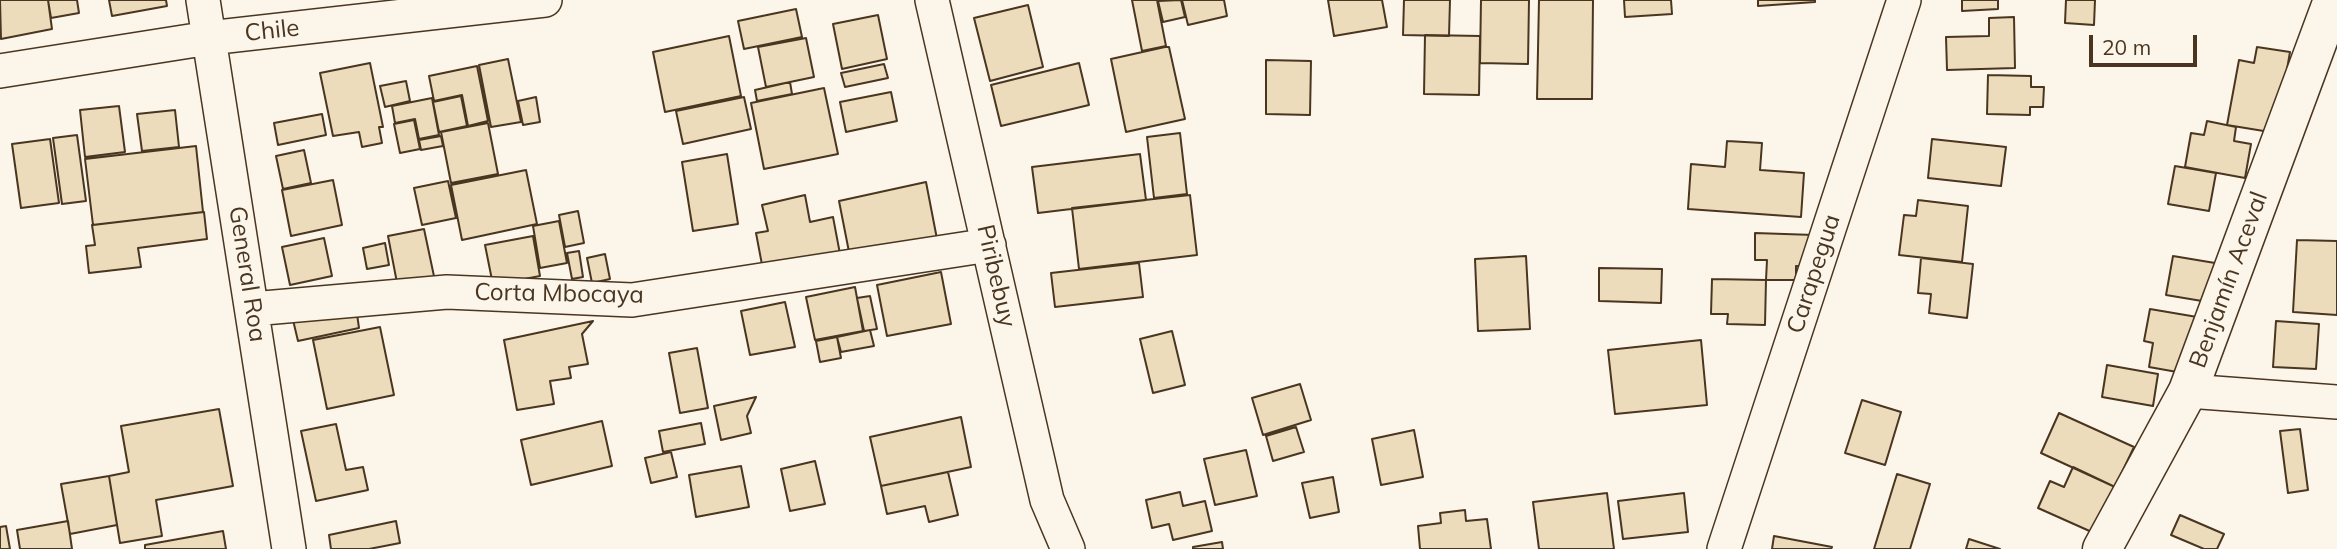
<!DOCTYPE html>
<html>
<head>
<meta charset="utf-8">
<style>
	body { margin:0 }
	#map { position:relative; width:2337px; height:549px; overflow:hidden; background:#fbf6e9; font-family:Mulish,sans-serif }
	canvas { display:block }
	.scale { position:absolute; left:2089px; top:35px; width:108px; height:32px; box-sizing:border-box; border:4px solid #4a3520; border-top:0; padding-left:9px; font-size:21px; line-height:24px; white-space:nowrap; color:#4a3520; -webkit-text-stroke:5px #fbf6e9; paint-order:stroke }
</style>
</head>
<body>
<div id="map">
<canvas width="2337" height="549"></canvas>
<div class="scale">20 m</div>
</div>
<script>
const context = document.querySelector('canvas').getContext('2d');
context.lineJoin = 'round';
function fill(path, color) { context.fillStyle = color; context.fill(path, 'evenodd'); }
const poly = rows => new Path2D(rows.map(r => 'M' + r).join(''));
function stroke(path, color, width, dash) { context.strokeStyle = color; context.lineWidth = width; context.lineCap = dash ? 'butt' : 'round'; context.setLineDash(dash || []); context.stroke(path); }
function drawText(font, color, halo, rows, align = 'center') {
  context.font = font + ' Mulish,sans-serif'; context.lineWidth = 5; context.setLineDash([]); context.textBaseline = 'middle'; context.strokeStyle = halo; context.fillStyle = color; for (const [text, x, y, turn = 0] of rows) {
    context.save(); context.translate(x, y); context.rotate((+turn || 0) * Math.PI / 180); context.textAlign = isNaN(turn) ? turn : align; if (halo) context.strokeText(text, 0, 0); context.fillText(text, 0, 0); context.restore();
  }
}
const building = poly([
	[0,0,48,0,52,29,1,39,0,0],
	[48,0,77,0,79,13,51,18,48,0],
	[109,0,166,0,167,6,112,16,109,0],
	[1132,0,1157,0,1166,46,1142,51,1132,0],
	[1181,0,1185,17,1163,22,1158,1,1181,0],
	[1182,0,1224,0,1227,16,1188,25,1182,0],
	[1328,0,1382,0,1387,27,1334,36,1328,0],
	[1404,0,1450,0,1449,36,1403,35,1404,0],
	[1481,0,1529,0,1528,64,1480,63,1481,0],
	[1539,0,1593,0,1592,99,1537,99,1539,0],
	[1624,0,1671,0,1672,14,1625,17,1624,0],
	[1758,0,1815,0,1815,2,1758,6,1758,0],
	[1962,0,1998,0,1998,9,1962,11,1962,0],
	[2066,0,2095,0,2094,25,2065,23,2066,0],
	[1028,5,1043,67,990,81,974,18,1028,5],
	[796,9,802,37,744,49,738,21,796,9],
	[878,15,887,59,842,69,833,24,878,15],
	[2014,17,2015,68,1947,70,1946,37,1989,36,1989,18,2014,17],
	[1425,35,1480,36,1479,95,1424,94,1425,35],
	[729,36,741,96,665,112,653,52,729,36],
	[806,38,814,77,766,87,758,47,806,38],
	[1165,47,1169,47,1185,119,1126,132,1111,59,1165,47],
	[2257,47,2290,52,2276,133,2227,125,2239,60,2254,63,2257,47],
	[508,59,521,122,491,127,479,65,508,59],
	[1266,60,1311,61,1310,115,1266,114,1266,60],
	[370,63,383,127,379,127,382,143,362,147,359,132,333,136,320,73,370,63],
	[1079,63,1089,105,1001,126,991,85,1079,63],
	[884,64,888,78,845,87,841,73,884,64],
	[477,66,488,121,468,126,462,95,434,101,429,76,477,66],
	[1988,75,2031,76,2031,87,2044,87,2043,107,2030,107,2030,115,1987,114,1988,75],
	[406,81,410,101,385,107,380,86,406,81],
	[790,82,792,94,757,101,755,90,790,82],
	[824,88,838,154,764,169,751,103,824,88],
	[891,92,897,121,846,132,840,102,891,92],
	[461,96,467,126,439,132,433,102,461,96],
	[536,97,540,122,523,125,518,101,536,97],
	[744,97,751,129,683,144,676,111,744,97],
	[432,98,439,135,419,139,415,119,395,123,392,106,432,98],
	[119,106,125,152,85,157,80,110,119,106],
	[175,110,179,147,142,151,137,114,175,110],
	[322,114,326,135,278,145,274,123,322,114],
	[414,120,420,149,400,153,394,124,414,120],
	[2207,121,2236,127,2234,141,2251,144,2245,178,2185,167,2191,133,2204,135,2207,121],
	[488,123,498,174,451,183,441,132,488,123],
	[1180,133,1187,194,1154,198,1147,137,1180,133],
	[77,135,86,201,62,204,53,138,77,135],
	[441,136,443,146,421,150,419,140,441,136],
	[50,139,59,203,21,208,12,144,50,139],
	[1932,139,2006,147,2001,186,1928,178,1932,139],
	[1727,141,1762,143,1760,170,1804,173,1801,217,1688,209,1691,164,1725,167,1727,141],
	[196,146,203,212,93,225,85,159,196,146],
	[304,150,311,183,283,189,276,156,304,150],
	[727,154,738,224,693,231,682,162,727,154],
	[1140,154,1146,200,1038,213,1032,167,1140,154],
	[2175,166,2216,173,2209,211,2168,204,2175,166],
	[526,170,537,224,462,240,451,185,526,170],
	[333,180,342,225,291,236,282,190,333,180],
	[448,181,456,218,422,225,414,188,448,181],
	[926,182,937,239,850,257,839,201,926,182],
	[805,195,810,222,833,217,840,254,763,270,756,233,768,231,762,205,805,195],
	[1190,195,1197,255,1079,269,1072,208,1190,195],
	[1918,200,1968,206,1962,262,1899,255,1904,215,1916,216,1918,200],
	[578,211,584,243,565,247,559,215,578,211],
	[204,212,207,239,138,248,141,267,89,273,86,246,95,245,92,225,204,212],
	[559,221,567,263,540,268,533,226,559,221],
	[424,229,435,281,398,288,388,236,424,229],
	[1755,233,1814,235,1814,267,1796,266,1796,280,1766,280,1767,260,1755,260,1755,233],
	[533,236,540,276,493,285,485,245,533,236],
	[324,238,332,276,290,285,282,247,324,238],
	[2297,240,2337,241,2337,315,2293,312,2297,240],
	[385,243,389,265,367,269,363,248,385,243],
	[579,251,583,277,572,279,567,253,579,251],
	[605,254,610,279,592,283,587,258,605,254],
	[1526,256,1530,329,1478,331,1475,259,1526,256],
	[2173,256,2221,264,2214,303,2166,295,2173,256],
	[1921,258,1973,264,1967,318,1929,313,1931,294,1918,293,1921,258],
	[1139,263,1143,297,1055,307,1051,273,1139,263],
	[1599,268,1662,269,1661,303,1599,301,1599,268],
	[941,272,951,324,887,336,877,285,941,272],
	[1712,279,1766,280,1765,325,1727,324,1728,314,1711,314,1712,279],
	[855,287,863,331,815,340,806,297,855,287],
	[870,296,877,329,864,331,857,298,870,296],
	[785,302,795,347,750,355,741,311,785,302],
	[356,307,359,328,298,341,293,320,356,307],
	[2150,309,2203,318,2194,375,2149,367,2153,343,2144,341,2150,309],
	[593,321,582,334,588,364,569,367,571,378,550,381,554,404,517,410,504,340,593,321],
	[2276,321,2319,324,2316,369,2273,367,2276,321],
	[380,327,394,395,327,409,313,340,380,327],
	[870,330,874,346,841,352,837,337,870,330],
	[1172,331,1185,385,1153,393,1140,339,1172,331],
	[837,337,841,358,820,362,816,341,837,337],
	[1701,340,1707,405,1615,414,1608,350,1701,340],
	[697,348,708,408,680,413,669,353,697,348],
	[2107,365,2158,374,2153,406,2102,397,2107,365],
	[1300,384,1311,420,1263,435,1252,398,1300,384],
	[756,397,747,416,751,433,721,440,714,406,756,397],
	[1862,400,1901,412,1885,465,1845,453,1862,400],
	[219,409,233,486,156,500,162,536,120,543,109,476,129,472,121,426,219,409],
	[2059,413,2134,447,2115,487,2041,453,2059,413],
	[961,417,971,467,881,486,870,437,961,417],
	[602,421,612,466,531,485,521,440,602,421],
	[701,423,705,444,663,452,659,431,701,423],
	[336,424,346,470,363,467,368,490,316,501,301,431,336,424],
	[1296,427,1304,452,1273,461,1266,436,1296,427],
	[2300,429,2308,490,2288,493,2280,431,2300,429],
	[1414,430,1423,477,1381,485,1372,439,1414,430],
	[1246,450,1257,496,1215,505,1204,459,1246,450],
	[671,452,677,477,651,483,645,458,671,452],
	[815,461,825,504,790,511,781,469,815,461],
	[741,466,749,507,696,517,689,475,741,466],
	[2073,467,2115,487,2094,533,2038,508,2050,481,2064,487,2073,467],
	[948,472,958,515,929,522,925,506,887,514,881,486,948,472],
	[1897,474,1930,484,1910,549,1874,549,1897,474],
	[109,476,117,525,70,534,61,484,109,476],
	[1333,477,1339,512,1310,518,1302,483,1333,477],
	[1180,492,1183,506,1205,501,1212,531,1173,540,1169,524,1152,528,1146,500,1180,492],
	[1607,493,1614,549,1539,549,1533,502,1607,493],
	[1684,493,1688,532,1623,539,1618,501,1684,493],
	[1465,510,1466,521,1487,519,1491,549,1420,549,1418,526,1441,523,1440,513,1465,510],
	[2180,515,2224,534,2217,549,2204,549,2171,535,2180,515],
	[68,521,72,549,20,549,17,530,68,521],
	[396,521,400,543,369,549,331,549,329,535,396,521],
	[6,526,10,549,0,549,0,527,6,526],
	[223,531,226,549,145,549,145,545,223,531],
	[1774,536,1832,547,1831,549,1772,549,1774,536],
	[1969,539,2000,549,1966,549,1969,539],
	[1222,542,1223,549,1193,549,1193,547,1222,542]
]);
const street = poly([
	[203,0,289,549],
	[932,0,1047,500,1068,549],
	[0,71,209,38,545,0],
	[252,309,447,292,632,300,989,245],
	[2188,391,2337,402],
	[1724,549,1904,0]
]);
const secondary = poly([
	[2102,549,2188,391,2333,0]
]);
const streetNames = [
	["Chile",272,31,-6],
	["General Roa",247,274,81],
	["Carapegua",1814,274,-72],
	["Piribebuy",996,276,77],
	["Benjamín Aceval",2229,280,-70],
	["Corta Mbocaya",559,294,1]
];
fill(building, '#ecdcbc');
stroke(building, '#4a3520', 2);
stroke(street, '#4a3520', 36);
stroke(secondary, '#4a3520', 41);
stroke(street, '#fbf6e9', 33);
stroke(secondary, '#fbf6e9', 38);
drawText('24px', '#4a3520', '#fbf6e9', streetNames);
</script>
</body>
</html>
